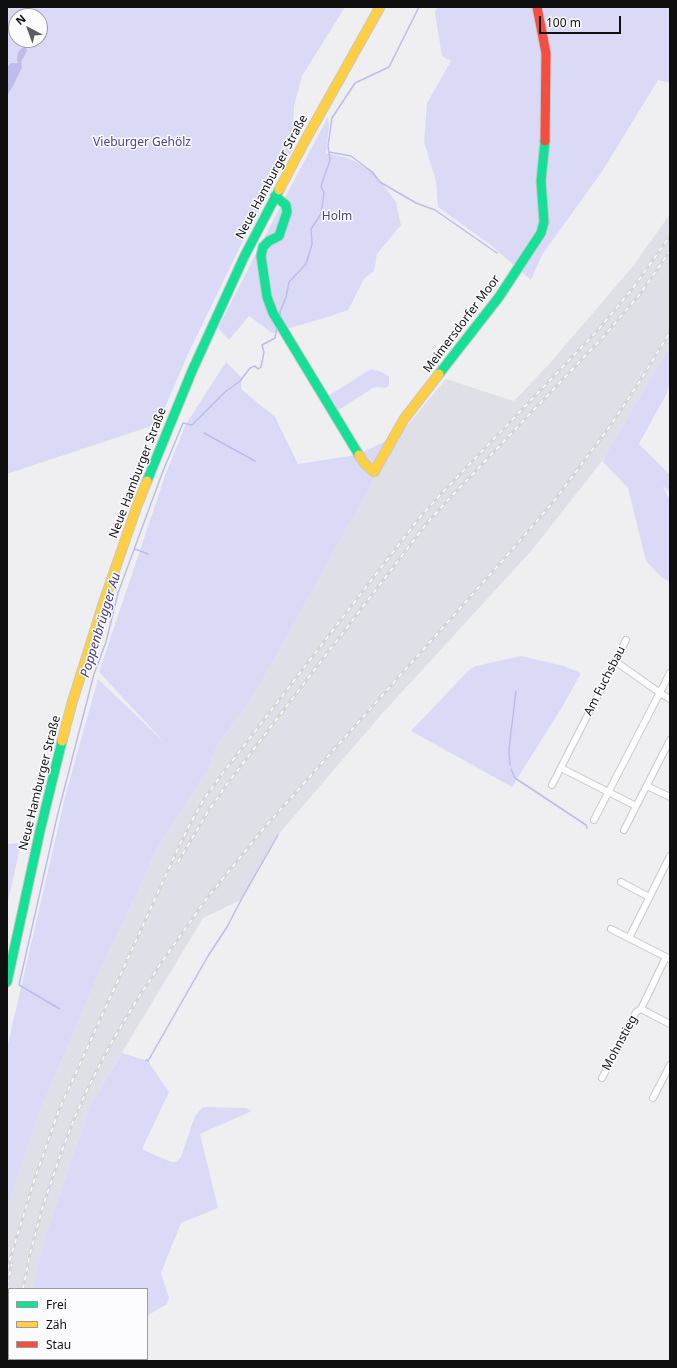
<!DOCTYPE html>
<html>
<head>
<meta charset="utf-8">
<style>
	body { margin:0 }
	#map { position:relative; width:677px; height:1368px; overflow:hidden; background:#efeff2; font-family:"Noto Sans",sans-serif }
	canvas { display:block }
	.frame { position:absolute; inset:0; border:8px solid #0f0f10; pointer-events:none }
	.legend { position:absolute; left:8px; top:1288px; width:140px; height:72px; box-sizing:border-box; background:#fcfcff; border:1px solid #9d9d9f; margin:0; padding:5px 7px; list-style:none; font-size:12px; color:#0f0f10 }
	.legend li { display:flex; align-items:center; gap:8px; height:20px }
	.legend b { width:20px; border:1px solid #9d9d9f }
	.north { position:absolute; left:8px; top:8px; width:40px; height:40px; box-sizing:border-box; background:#fcfcff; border:1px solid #9d9d9f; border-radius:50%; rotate:319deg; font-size:11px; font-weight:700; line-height:16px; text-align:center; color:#0f0f10 }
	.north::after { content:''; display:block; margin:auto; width:14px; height:18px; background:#5d5d5f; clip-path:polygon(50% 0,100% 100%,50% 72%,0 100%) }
	.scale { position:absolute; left:539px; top:16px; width:82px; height:18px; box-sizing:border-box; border:2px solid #0f0f10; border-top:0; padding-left:5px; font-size:12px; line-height:14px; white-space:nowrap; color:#0f0f10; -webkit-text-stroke:3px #fcfcff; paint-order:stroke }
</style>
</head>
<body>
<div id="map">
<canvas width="677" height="1368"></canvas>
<div class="frame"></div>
<ul class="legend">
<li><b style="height:5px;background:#16e098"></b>Frei</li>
<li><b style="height:5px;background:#ffcf43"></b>Zäh</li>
<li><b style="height:5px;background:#f24e42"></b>Stau</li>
</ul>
<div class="north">N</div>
<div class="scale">100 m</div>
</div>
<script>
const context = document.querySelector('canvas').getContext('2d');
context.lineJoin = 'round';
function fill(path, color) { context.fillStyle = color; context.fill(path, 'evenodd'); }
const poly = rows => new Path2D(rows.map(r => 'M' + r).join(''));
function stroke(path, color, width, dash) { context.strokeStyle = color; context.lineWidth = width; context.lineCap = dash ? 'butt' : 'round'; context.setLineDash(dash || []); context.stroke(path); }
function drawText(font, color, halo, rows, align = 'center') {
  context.font = font + ' "Noto Sans",sans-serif'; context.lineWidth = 3; context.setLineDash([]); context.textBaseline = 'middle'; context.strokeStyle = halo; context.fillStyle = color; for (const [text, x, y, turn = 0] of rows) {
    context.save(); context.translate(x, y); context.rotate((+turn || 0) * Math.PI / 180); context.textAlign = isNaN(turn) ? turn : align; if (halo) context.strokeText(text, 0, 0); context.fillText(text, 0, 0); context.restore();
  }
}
const built = poly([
	[670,214,670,346,602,461,532,550,380,716,278,835,241,900,203,918,91,1104,46,1234,36,1272,33,1289,9,1289,9,1359,21,1359,20,1361,7,1361,7,1209,38,1116,102,966,146,874,155,852,208,769,217,746,257,690,399,435,446,379,514,401,550,363,634,265]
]);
const green = poly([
	[7,7,345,7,302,76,294,106,292,151,276,177,237,253,188,354,158,424,7,474],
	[16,16,40,16,40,40,16,40],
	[437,7,670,7,670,83,658,80,603,170,542,255,531,280,492,246,438,207,436,181,424,142,427,103,451,61,442,56,435,13],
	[328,117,329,125,326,153,348,158,373,171,396,202,401,225,377,254,374,271,364,279,348,310,328,317,272,333,249,316,229,340,218,328,281,205],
	[670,346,670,381,667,393,639,444,670,475,670,492,663,486,670,501,670,582,661,577,646,561,628,488,602,461],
	[226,362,242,378,241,389,275,417,298,464,356,455,399,435,257,690,217,746,208,769,155,852,146,874,102,966,38,1116,7,1209,7,1048,66,793,98,679,165,743,99,672,166,473,186,424],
	[371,369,379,371,389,376,389,386,385,388,378,387,373,388,337,411,328,396],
	[521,656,564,666,581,673,564,704,512,787,411,731,468,671,476,666],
	[21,843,7,906,7,844],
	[122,1053,148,1061,169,1092,142,1149,166,1160,172,1162,176,1162,181,1157,195,1116,202,1108,206,1107,246,1108,252,1111,200,1134,218,1208,181,1223,161,1273,169,1298,167,1304,147,1316,147,1289,33,1289,36,1272,46,1234,91,1104],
	[21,1359,141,1359,142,1361,20,1361]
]);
const water = poly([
	[25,45,27,51,21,62,22,67,14,84,7,96,8,66,11,63,18,63,17,60,18,52]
]);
const stream = poly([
	[329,152,351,156,372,172,380,182,416,203,435,210,497,253],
	[281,318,280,312,286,297,289,282,306,264,312,244,311,229,321,214,324,193,321,186,330,160,328,146,332,118,355,83,389,67,419,7],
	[204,433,255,461],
	[135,549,148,554],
	[510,765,509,749,516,691],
	[511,769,515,778,586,825,587,828],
	[60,1009,19,985,57,817,94,674,106,642,118,593,163,471,183,423,192,425,225,392,240,381,250,368,255,366,258,369,261,367,264,352,262,345,275,338,277,327],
	[146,1060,148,1061,208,956,227,927,241,900,278,835]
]);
const street = poly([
	[615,661,660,693,670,699],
	[561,768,636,806],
	[552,785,626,640],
	[647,786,670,797],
	[594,820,670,673],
	[624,830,670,740],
	[621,882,649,897],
	[611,929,670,959],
	[629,938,670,856],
	[641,1009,670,1024],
	[602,1078,636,1012,641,1009,666,957],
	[653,1098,670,1065]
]);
const fast = poly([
	[275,196,286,205,287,212,279,236,269,241,263,247,261,256,267,297,273,313,359,455],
	[439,374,499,297,541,233,544,222,541,181,545,141],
	[147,481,192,371,244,257,279,190],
	[7,982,40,831,62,741]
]);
const slow = poly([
	[279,190,306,139,380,7],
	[359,455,365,464,374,472,404,419,439,374],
	[62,741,72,703,104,601,137,506,147,481]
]);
const jam = poly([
	[537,7,546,53,545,141]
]);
const rail = poly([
	[178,862,207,813,227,784,427,523,449,499,604,336,640,294,670,251],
	[7,1269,35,1178,59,1110,179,846,189,826,204,799,219,778,420,517,442,493,598,330,633,288,670,236],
	[7,1284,12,1264],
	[23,1289,30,1254,42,1209,59,1159,74,1119,87,1090,110,1045,135,1003,161,963,207,898,264,828,503,560,554,501,610,426,640,381,670,332],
	[13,1361,13,1359]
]);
const parkNames = [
	["Vieburger Gehölz",142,143],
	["Holm",337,217]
];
const streetNames = [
	["Neue Hamburger Straße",272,177,-62],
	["Meimersdorfer Moor",462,324,-53],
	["Neue Hamburger Straße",138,473,-69],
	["Am Fuchsbau",605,681,-63],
	["Neue Hamburger Straße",40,783,-76],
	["Mohnstieg",620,1043,-62]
];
const waterNames = [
	["Poppenbrügger Au",101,625,-73]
];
fill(built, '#dfdfe7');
fill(green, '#dadaf6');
fill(water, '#bdbceb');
stroke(stream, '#bdbceb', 1.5);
stroke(street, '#c8c8ca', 8);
stroke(fast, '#c8c8ca', 11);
stroke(slow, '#c8c8ca', 11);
stroke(jam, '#c8c8ca', 11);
stroke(street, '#fdfdfd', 6);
stroke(fast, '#16e098', 9);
stroke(slow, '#ffcf43', 9);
stroke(jam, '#f24e42', 9);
stroke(rail, '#d5d5d5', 3);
stroke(rail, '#fcfcff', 1.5, [4.5]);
drawText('12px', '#4a428f', '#fcfcff', parkNames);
drawText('12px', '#0f0f10', '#fcfcff', streetNames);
drawText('italic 13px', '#49418e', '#fcfcff', waterNames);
</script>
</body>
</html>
